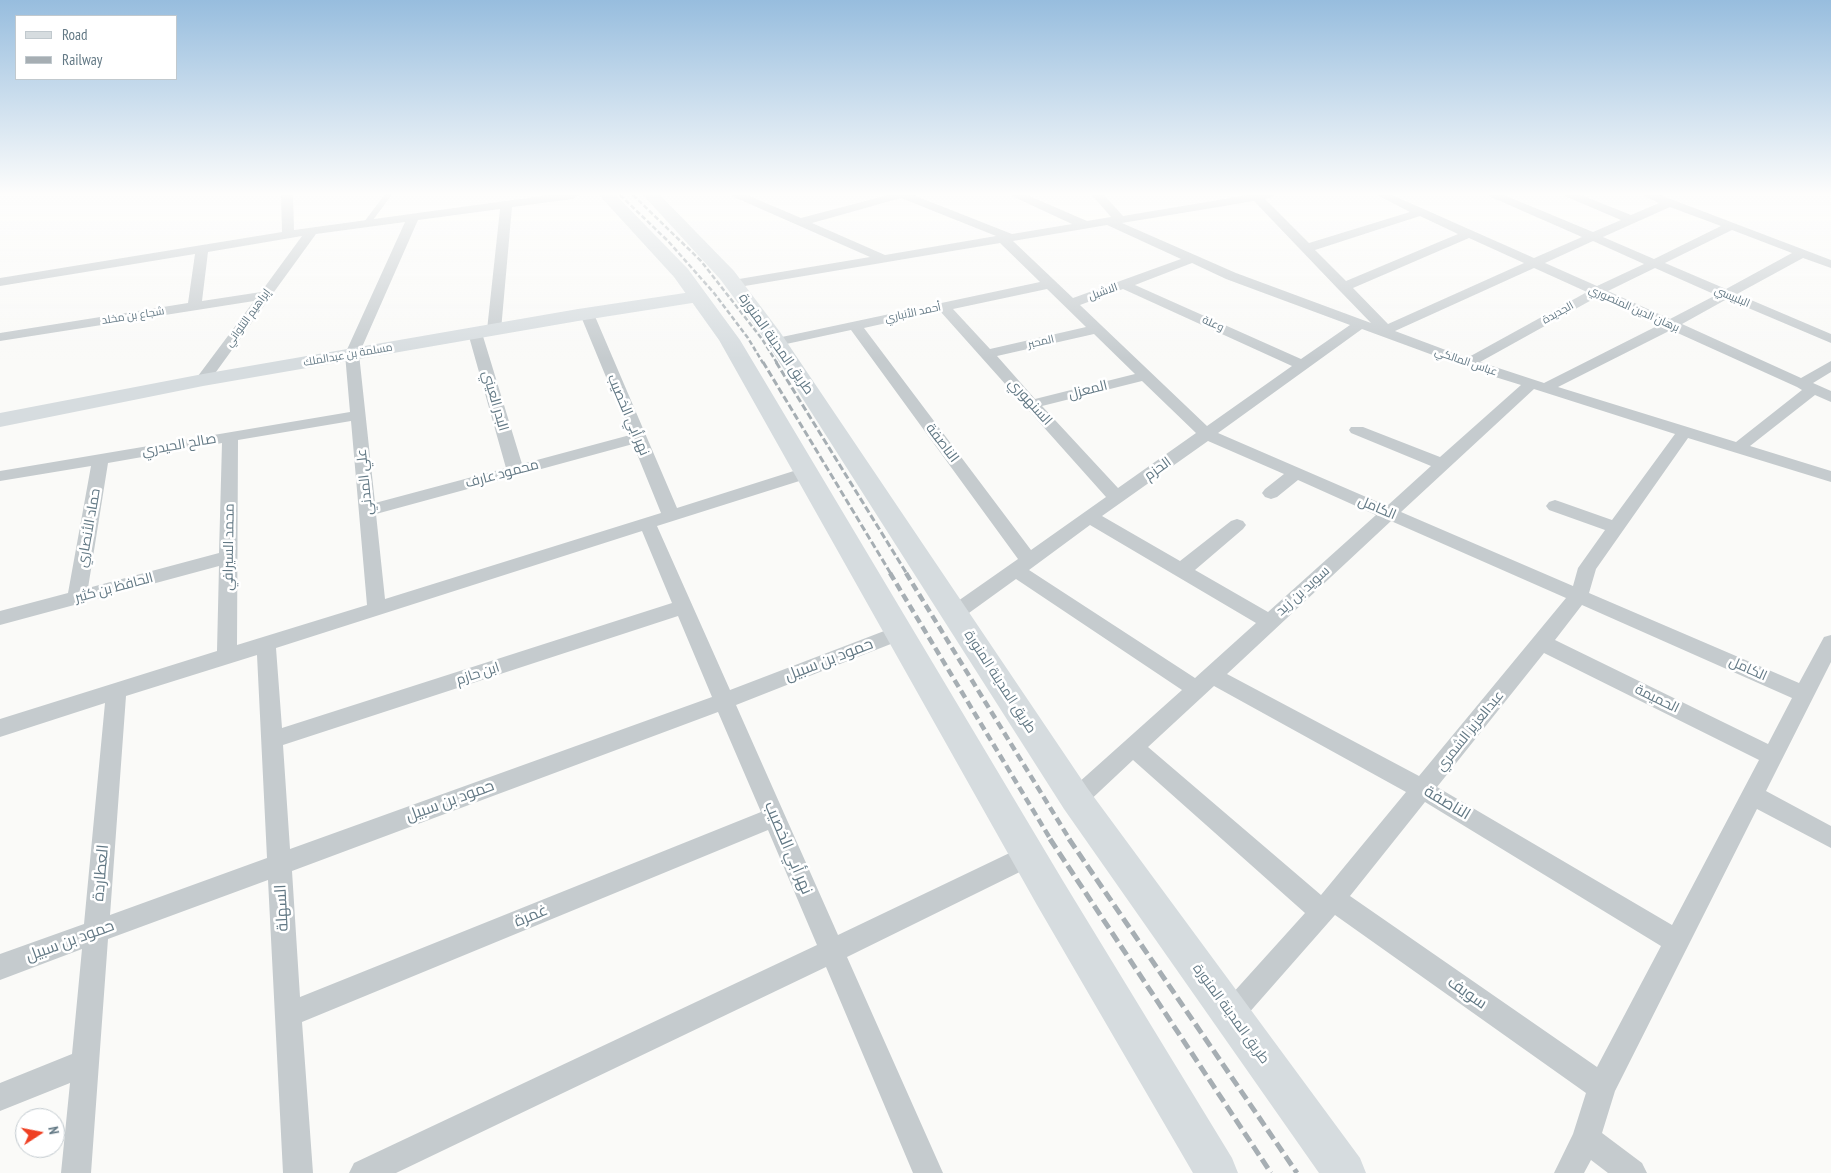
<!DOCTYPE html>
<html>
<head>
<meta charset="utf-8">
<style>
	body { margin:0 }
	#map { position:relative; width:1831px; height:1173px; overflow:hidden; background:#fafaf8; font-family:"PT Sans Narrow",sans-serif }
	canvas { display:block }
	.legend { position:absolute; left:15px; top:15px; width:162px; height:65px; box-sizing:border-box; background:#fff; border:1px solid #c1c9ce; margin:0; padding:6px 9px; list-style:none; font-size:15px; color:#637985 }
	.legend li { display:flex; align-items:center; gap:10px; height:25px }
	.legend b { width:25px; border:1px solid #c1c9ce }
	.north { position:absolute; left:15px; top:1108px; width:50px; height:50px; box-sizing:border-box; background:#fff; border:1px solid #c1c9ce; border-radius:50%; rotate:79deg; font-size:14px; font-weight:700; line-height:20px; text-align:center; color:#637985 }
	.north::after { content:''; display:block; margin:auto; width:18px; height:22px; background:#ef4023; clip-path:polygon(50% 0,100% 100%,50% 72%,0 100%) }
</style>
</head>
<body>
<div id="map">
<canvas width="1831" height="1173"></canvas>
<ul class="legend">
<li><b style="height:6px;background:#d6dcdf"></b>Road</li>
<li><b style="height:6px;background:#a6aeb3"></b>Railway</li>
</ul>
<div class="north">N</div>
</div>
<script>
const context = document.querySelector('canvas').getContext('2d');
context.lineJoin = 'round';
const poly = rows => new Path2D(rows.map(r => 'M' + r).join(''));
function stroke(path, color, width, dash) { context.strokeStyle = color; context.lineWidth = width; context.lineCap = dash ? 'butt' : 'round'; context.setLineDash(dash || []); context.stroke(path); }
function fill(path, color) { context.fillStyle = color; context.fill(path, 'evenodd'); }
function drawText(font, color, halo, rows, align = 'center') {
  context.font = font + ' "PT Sans Narrow",Cairo,sans-serif'; context.lineWidth = 5; context.setLineDash([]); context.textBaseline = 'middle'; context.strokeStyle = halo; context.fillStyle = color; for (const [text, x, y, turn = 0] of rows) {
    context.save(); context.translate(x, y); context.rotate((+turn || 0) * Math.PI / 180); context.textAlign = isNaN(turn) ? turn : align; if (halo) context.strokeText(text, 0, 0); context.fillText(text, 0, 0); context.restore();
  }
}
const service = poly([
	[367,223,388,195]
]);
const minor = poly([
	[281,195,293,195,294,230,549,195,579,195,573,199,512,207,501,330,499,333,494,334,489,333,487,330,500,209,418,220,359,354,375,503,506,468,468,333,470,330,475,329,480,330,482,333,522,464,630,435,580,314,587,310,594,314,677,508,800,469,806,468,812,469,814,473,812,477,657,526,730,690,892,628,899,626,906,628,909,633,906,638,736,705,838,935,1020,848,1028,845,1036,848,1040,856,1036,864,847,957,943,1173,913,1173,826,967,396,1173,349,1173,354,1163,817,945,768,830,302,1022,313,1173,283,1173,268,880,108,939,91,1173,61,1173,70,1083,0,1111,0,1083,72,1054,82,949,0,980,0,954,84,924,105,703,0,737,0,719,217,651,219,566,0,625,0,611,68,593,91,466,0,481,0,471,350,412,345,354,405,222,316,234,208,383,203,385,198,383,195,380,254,301,0,341,0,333,188,303,195,254,0,286,0,278,282,232,281,195],
	[302,236,261,292,202,301,208,252,302,236],
	[351,421,367,605,237,645,238,440,351,421],
	[222,443,219,553,88,588,108,463,222,443],
	[633,444,661,513,385,599,376,514,633,444],
	[642,531,672,603,282,728,276,648,642,531],
	[678,616,712,697,290,849,283,745,678,616],
	[257,655,267,858,110,915,126,696,257,655],
	[718,712,761,812,300,997,292,871,718,712],
	[732,195,747,195,801,218,888,195,913,195,1012,234,1072,224,1014,197,1012,195,1027,195,1087,221,1111,217,1092,195,1104,195,1123,216,1248,195,1274,195,1272,197,1265,199,1309,243,1410,212,1377,195,1392,195,1534,258,1582,237,1491,197,1489,195,1504,195,1593,232,1621,220,1567,197,1565,195,1581,195,1631,215,1659,203,1646,197,1644,195,1660,195,1831,260,1831,268,1803,258,1737,294,1831,334,1831,343,1727,299,1682,324,1801,378,1831,361,1831,372,1813,383,1831,391,1831,402,1815,395,1750,446,1831,471,1831,482,1688,438,1596,569,1589,593,1799,683,1824,637,1831,635,1831,662,1766,791,1831,826,1831,848,1757,809,1615,1091,1602,1133,1642,1163,1647,1173,1608,1173,1591,1160,1584,1173,1554,1173,1573,1134,1586,1093,1335,915,1240,1023,1231,1027,1222,1023,1218,1014,1222,1005,1305,913,1133,760,1084,806,1076,809,1068,806,1065,799,1068,792,1182,690,1016,579,962,618,955,620,948,618,945,613,948,608,1018,559,851,330,777,346,772,345,770,342,772,339,777,338,1040,282,1000,243,733,288,728,287,726,284,733,280,870,257,734,197,732,195],
	[901,198,996,236,885,255,812,223,901,198],
	[1254,201,1339,290,1371,323,1236,273,1122,223,1254,201],
	[1670,207,1721,226,1654,259,1603,237,1670,207],
	[1420,216,1458,234,1346,281,1315,250,1420,216],
	[1107,225,1181,259,1073,298,1013,241,1107,225],
	[1732,230,1792,253,1726,289,1665,263,1732,230],
	[1469,238,1524,263,1388,324,1353,288,1469,238],
	[1593,241,1644,264,1597,286,1545,263,1593,241],
	[1192,263,1226,279,1350,325,1301,359,1135,285,1192,263],
	[1534,268,1587,292,1467,358,1395,331,1534,268],
	[1655,268,1716,295,1670,319,1608,291,1655,268],
	[1047,289,1086,327,990,349,953,309,1047,289],
	[1123,289,1292,366,1207,426,1080,305,1123,289],
	[1597,297,1659,325,1544,383,1480,362,1597,297],
	[940,311,1106,497,1031,550,864,328,940,311],
	[1362,329,1479,372,1521,385,1440,457,1363,427,1351,427,1349,430,1351,433,1431,466,1387,506,1218,433,1362,329],
	[1671,330,1797,387,1802,390,1736,442,1558,387,1671,330],
	[1094,334,1135,374,1035,399,997,356,1094,334],
	[1142,381,1196,433,1118,488,1042,406,1142,381],
	[1534,389,1675,434,1612,520,1561,502,1555,500,1549,502,1546,506,1549,510,1605,530,1578,568,1573,586,1401,512,1534,389],
	[1208,441,1284,474,1265,489,1262,493,1265,497,1271,499,1277,497,1298,480,1376,515,1268,612,1195,570,1243,529,1246,525,1243,521,1237,519,1231,521,1180,561,1102,516,1208,441],
	[1391,521,1566,598,1419,776,1227,674,1391,521],
	[1090,525,1256,623,1195,678,1029,570,1090,525],
	[1582,605,1792,698,1768,744,1555,640,1582,605],
	[1544,653,1759,760,1672,925,1437,787,1544,653],
	[1214,686,1406,792,1321,895,1148,747,1214,686],
	[1425,802,1661,946,1597,1067,1350,896,1425,802]
]);
const secondary = poly([
	[698,291,705,293,707,297,705,301,578,321,203,386,0,427,0,413,203,374,578,309,698,291]
]);
const primary = poly([
	[599,195,616,195,688,269,740,340,1063,881,1232,1158,1238,1173,1193,1173,1037,905,719,340,674,277,599,195],
	[643,195,660,195,734,271,780,332,1088,789,1360,1158,1366,1173,1319,1173,1064,809,764,338,720,279,643,195]
]);
const railFar3 = poly([
	[620,195,668,241,714,293,748,338,763,363],
	[633,195,701,261,762,339,777,363]
]);
const railFar2 = poly([
	[763,362,891,574],
	[776,362,907,574]
]);
const railFar1 = poly([
	[890,573,1051,840],
	[906,573,1070,840]
]);
const rail = poly([
	[1050,839,1271,1173],
	[1069,839,1297,1173]
]);
const farStreetnames = [
	["الاشبل",1103,292,-20],
	["البلبيسي",1732,297,23],
	["برهان الدين المنصوري",1634,309,24],
	["أحمد الأنباري",913,313,-12],
	["الجديدة",1558,313,-29],
	["شجاع بن مخلد",133,316,-9],
	["إبراهيم التلواني",248,318,-54],
	["وعلة",1213,324,24],
	["المحبر",1041,342,-13],
	["مسلمة بن عبدالملك",348,355,-10],
	["عباس المالكي",1466,362,19]
];
const streetNames = [
	["طريق المدينة المنورة",776,344,55],
	["المعزل",1088,390,-14],
	["البدر العيني",495,401,74],
	["السنهوري",1030,402,48],
	["نهر أبي الخصيب",628,415,67],
	["الناصفة",942,443,53],
	["صالح الحيدري",179,445,-10],
	["الحزم",1158,469,-36],
	["محمود عارف",502,474,-15],
	["علي المدني",365,482,-96],
	["الكامل",1377,508,23],
	["حماد الأنصاري",89,528,-80],
	["محمد السيرافي",229,547,-89],
	["الحافظ بن كثير",114,588,-15],
	["سويد بن زيد",1303,591,-42],
	["الكامل",1748,669,24],
	["ابن حازم",478,674,-18],
	["طريق المدينة المنورة",1000,682,57],
	["الحميمة",1657,699,26],
	["عبدالعزيز الشمري",1470,731,-51],
	["طريق المدينة المنورة",1231,1014,54]
];
const nearStreetnames = [
	["حمود بن سبيل",829,660,-21],
	["حمود بن سبيل",450,801,-20],
	["الناصفة",1447,803,31],
	["نهر أبي الخصيب",788,848,67],
	["العطاردة",101,873,-85],
	["السهلة",282,908,-93],
	["غمرة",531,916,-22],
	["حمود بن سبيل",70,941,-20],
	["سويف",1467,993,35]
];
stroke(service, '#c5cbce', 6);
fill(minor, '#c5cbce');
fill(secondary, '#d6dcdf');
fill(primary, '#d6dcdf');
stroke(railFar3, '#a6aeb3', 2.5, [5, 2.5]);
stroke(railFar2, '#a6aeb3', 3, [7, 3]);
stroke(railFar1, '#a6aeb3', 4.5, [8, 4.5]);
stroke(rail, '#a6aeb3', 5, [11, 5]);
const sky = context.createLinearGradient(0, 0, 0, 359);
sky.addColorStop(0, '#97bdde');
sky.addColorStop(0.54, '#fdfdfc');
sky.addColorStop(1, '#fdfdfc00');
context.fillStyle = sky;
context.fillRect(0, 0, 1831, 359);
drawText('11px', '#637985', '#fff', farStreetnames);
drawText('14px', '#637985', '#fff', streetNames);
drawText('16px', '#637985', '#fff', nearStreetnames);
</script>
</body>
</html>
